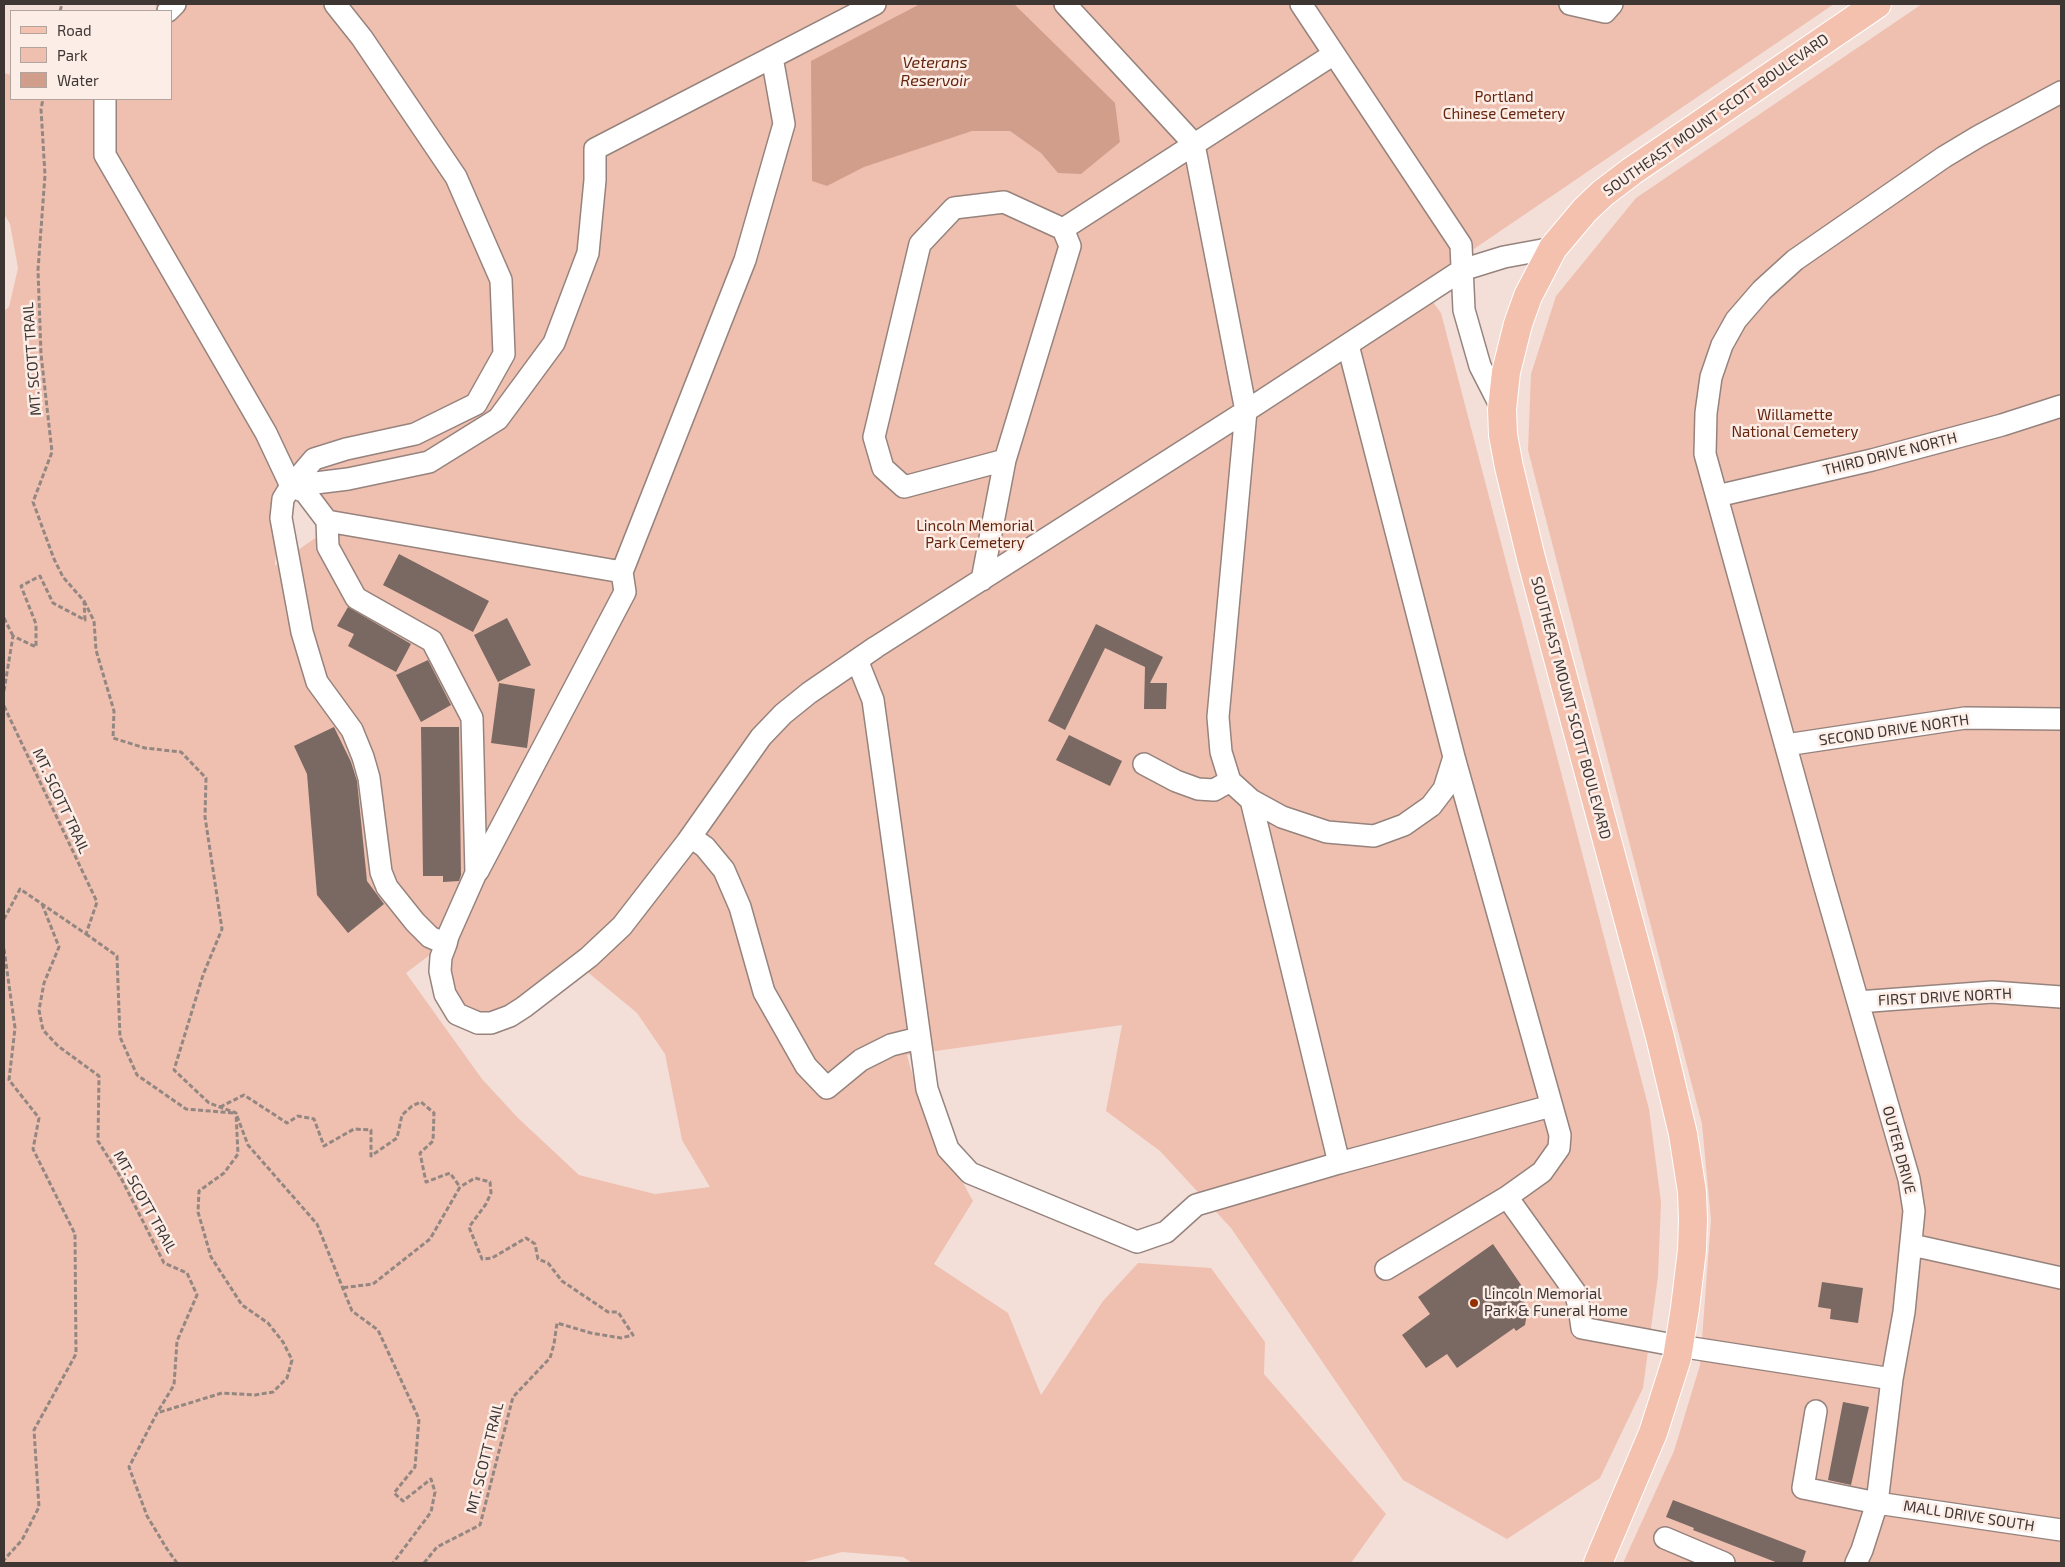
<!DOCTYPE html>
<html>
<head>
<meta charset="utf-8">
<style>
	body { margin:0 }
	#map { position:relative; width:2065px; height:1567px; overflow:hidden; background:#f3dfd8; font-family:"Exo 2",sans-serif }
	canvas { display:block }
	.frame { position:absolute; inset:0; border:5px solid #3e3633; pointer-events:none }
	.legend { position:absolute; left:10px; top:10px; width:162px; height:90px; box-sizing:border-box; background:#fdede7; border:1px solid #b1a49f; margin:0; padding:6px 9px; list-style:none; font-size:15px; color:#3e3633 }
	.legend li { display:flex; align-items:center; gap:10px; height:25px }
	.legend b { width:25px; border:1px solid #b1a49f }
</style>
</head>
<body>
<div id="map">
<canvas width="2065" height="1567"></canvas>
<div class="frame"></div>
<ul class="legend">
<li><b style="height:6px;background:#f4c1af"></b>Road</li>
<li><b style="height:14px;background:#efc0b0"></b>Park</li>
<li><b style="height:14px;background:#d29e8c"></b>Water</li>
</ul>
</div>
<script>
const context = document.querySelector('canvas').getContext('2d');
context.lineJoin = 'round';
function fill(path, color) { context.fillStyle = color; context.fill(path, 'evenodd'); }
const poly = rows => new Path2D(rows.map(r => 'M' + r).join(''));
function stroke(path, color, width, dash) { context.strokeStyle = color; context.lineWidth = width; context.lineCap = dash ? 'butt' : 'round'; context.setLineDash(dash || []); context.stroke(path); }
function drawText(font, color, halo, rows, align = 'center') {
  context.font = font + ' "Exo 2",sans-serif'; context.lineWidth = 5; context.setLineDash([]); context.textBaseline = 'middle'; context.strokeStyle = halo; context.fillStyle = color; for (const [text, x, y, turn = 0] of rows) {
    context.save(); context.translate(x, y); context.rotate((+turn || 0) * Math.PI / 180); context.textAlign = isNaN(turn) ? turn : align; if (halo) context.strokeText(text, 0, 0); context.fillText(text, 0, 0); context.restore();
  }
}
const green = poly([
	[155,4,1834,4,1421,285,1441,313,1649,1109,1661,1202,1658,1276,1643,1388,1600,1478,1507,1539,1403,1480,1231,1228,1160,1151,1106,1111,1122,1025,907,1055,922,1109,973,1201,934,1264,1008,1313,1041,1395,1103,1301,1138,1263,1211,1268,1265,1342,1264,1374,1386,1514,1351,1563,912,1563,903,1557,842,1552,800,1563,4,1563,4,311,9,307,18,268,10,224,4,214,4,73,11,75,11,99,171,99,171,11,157,11],
	[293,480,321,534,275,566,281,481],
	[446,943,457,1018,509,1025,585,970,637,1013,665,1054,682,1140,710,1187,655,1194,579,1175,518,1118,482,1079,406,973],
	[1922,4,2061,4,2061,1563,1623,1563,1674,1451,1700,1365,1711,1220,1702,1124,1528,450,1531,374,1556,296,1636,198]
]);
const water = poly([
	[920,4,1014,4,1115,103,1120,142,1081,174,1058,173,1041,153,1010,131,972,131,864,167,827,186,812,181,811,61]
]);
const building = poly([
	[399,554,489,601,473,632,383,585],
	[348,607,411,644,396,672,348,646,354,634,337,626],
	[507,618,531,665,498,682,474,635],
	[1096,624,1163,657,1150,683,1167,683,1166,709,1144,709,1145,667,1105,648,1065,730,1048,721],
	[428,660,451,705,421,722,396,675],
	[499,683,535,689,527,748,491,743],
	[334,727,351,762,357,781,367,881,384,904,348,933,317,895,307,774,294,746],
	[421,727,459,727,461,875,459,881,443,882,443,876,423,876],
	[1069,735,1122,761,1110,786,1056,760],
	[1493,1244,1528,1295,1522,1299,1528,1307,1525,1325,1516,1331,1514,1328,1457,1368,1447,1354,1426,1368,1402,1335,1430,1314,1418,1297],
	[1822,1282,1863,1288,1858,1323,1830,1319,1831,1309,1818,1307],
	[1843,1402,1869,1407,1851,1485,1828,1480],
	[1673,1500,1806,1551,1802,1563,1778,1563,1693,1530,1694,1528,1666,1517]
]);
const path = poly([
	[60,11,62,4],
	[84,601,94,621,96,650,114,711,113,738,145,748,181,752,206,778,205,817,222,929,203,975,174,1070,209,1103,236,1113,238,1154,224,1173,199,1191,198,1212,211,1257,242,1305,268,1323,283,1342,292,1360,287,1378,273,1392,255,1395,222,1393,157,1413],
	[4,618,13,636],
	[4,691,13,636,36,647,36,624,21,586,40,576,53,603,85,620,84,601,63,577,54,559,33,502,52,452,41,354,38,270,45,175,41,109,43,99],
	[4,706,97,902,86,934,20,889,4,919],
	[42,904,59,947,44,983,39,1010,43,1030,58,1046,99,1076,98,1141,121,1178,164,1263,187,1273,197,1295,177,1341,174,1385,157,1413,129,1467,147,1516,167,1549,177,1563],
	[86,934,117,956,120,1037,137,1075,186,1109,233,1113],
	[4,949,15,1028,9,1080,39,1118,33,1149,75,1234,76,1354,34,1430,39,1507,22,1540,4,1560],
	[220,1107,244,1095,287,1123,298,1116,314,1119,324,1146,354,1129,371,1130,371,1156,397,1138,402,1115,412,1106,421,1102,434,1113,433,1141,420,1153,426,1182,450,1173,460,1187,430,1239,373,1284,341,1288],
	[237,1116,248,1145,317,1224,352,1311,378,1330,419,1419,415,1467,394,1493,403,1501,431,1479,435,1492,431,1512,393,1563],
	[424,1563,437,1547,480,1525,513,1397,550,1358,554,1344,557,1323,591,1333,621,1338,633,1335,618,1312,608,1312,562,1281,548,1263,538,1259,535,1244,526,1238,492,1258,482,1259,469,1227,486,1204,491,1193,490,1182,475,1178,460,1187]
]);
const minor = poly([
	[1065,4,1194,144,1246,411,1218,717,1221,752,1230,781,1251,800,1282,817,1327,832,1374,836,1404,825,1431,806,1444,789,1454,757],
	[1301,4,1461,245,1464,310,1480,366,1502,409],
	[1570,4,1605,12,1612,4],
	[168,11,175,4],
	[105,99,105,155,266,433,291,486],
	[1348,345,1454,757,1560,1135,1559,1148,1542,1172,1507,1197,1575,1292,1579,1307,1582,1328,1679,1346,1892,1379],
	[1005,460,904,487,883,468,874,437,920,244,954,208,1004,202,1063,229],
	[291,486,348,479,429,462,498,419,554,343,588,253,595,180,595,149,875,4],
	[291,486,314,459,346,449,415,434,476,404,504,354,501,280,456,177,362,38,335,4],
	[1717,496,1872,460,2002,425,2061,406],
	[327,521,622,572,625,592,478,871],
	[622,572,745,260,784,124,772,57],
	[982,580,1005,460,1070,246,1063,229,1334,54],
	[857,660,873,700,927,1089,948,1149,970,1173,1137,1242,1166,1232,1196,1205,1339,1163,1551,1106],
	[1786,745,1965,718,2061,719],
	[1144,764,1176,781,1198,789,1214,790,1230,781],
	[1251,800,1339,1163],
	[691,837,705,847,724,870,740,907,764,992,806,1066,827,1088,861,1060,891,1045,919,1038],
	[446,944,430,937,415,922,387,887,381,872,369,778,363,757,352,730,317,682,302,632,281,518,283,499,291,486,305,492,327,521,328,547,356,598,432,641,472,718,476,873,448,936,446,944,441,957,440,971,445,994,457,1014,478,1023,491,1023,510,1016,524,1007,589,957,622,926,687,842,761,737,783,714,809,693,876,647,1246,411,1462,270,1504,257,1553,248],
	[1858,1002,1992,992,2061,997],
	[1912,1245,2061,1278],
	[1386,1269,1507,1197],
	[1816,1411,1803,1488,1877,1503,2061,1530],
	[1665,1538,1724,1563],
	[1856,1563,1862,1550,1877,1503,1892,1379,1904,1312,1914,1211,1909,1179,1822,877,1705,454,1706,413,1711,377,1722,345,1736,320,1762,290,1795,260,1944,157,1979,136,2061,92]
]);
const major = poly([
	[1598,1563,1653,1433,1677,1358,1685,1308,1692,1250,1693,1220,1692,1192,1683,1134,1660,1037,1531,558,1509,467,1503,435,1502,409,1506,372,1518,324,1528,296,1553,248,1585,210,1603,193,1632,171,1877,4]
]);
const markers = [
	[1474,1303,5,"#953000"]
];
const parkNames = [
	["Portland",1504,97],
	["Chinese Cemetery",1504,114],
	["Willamette",1795,415],
	["National Cemetery",1795,432],
	["Lincoln Memorial",975,526],
	["Park Cemetery",975,543]
];
const streetNames = [
	["SOUTHEAST MOUNT SCOTT BOULEVARD",1716,115,-35],
	["MT. SCOTT TRAIL",32,359,-94],
	["THIRD DRIVE NORTH",1890,454,-14],
	["SOUTHEAST MOUNT SCOTT BOULEVARD",1571,708,75],
	["SECOND DRIVE NORTH",1894,730,-8],
	["MT. SCOTT TRAIL",61,801,65],
	["FIRST DRIVE NORTH",1945,997,-3],
	["OUTER DRIVE",1899,1150,75],
	["MT. SCOTT TRAIL",145,1202,61],
	["MT. SCOTT TRAIL",485,1458,-76],
	["MALL DRIVE SOUTH",1969,1516,9]
];
const poiNames = [
	["Lincoln Memorial",1484,1294],
	["Park & Funeral Home",1484,1311]
];
const waterNames = [
	["Veterans",935,63],
	["Reservoir",935,81]
];
fill(green, '#efc0b0');
fill(water, '#d29e8c');
fill(building, '#7a6862');
stroke(minor, '#96837d', 24);
stroke(major, '#fff', 30);
stroke(path, '#948782', 3, [5, 2.5]);
stroke(minor, '#fff', 21);
stroke(major, '#f4c1af', 28);
for (const [x, y, r, color] of markers) { const dot = new Path2D(); dot.arc(x, y, r, 0, 2 * Math.PI); context.fillStyle = color; context.fill(dot); stroke(dot, '#fdede7', 2); }
drawText('15px', '#65250d', '#fdede7', parkNames);
drawText('15px', '#3e3633', '#fdede7', streetNames);
drawText('15px', '#3e3633', '#fdede7', poiNames, 'left');
drawText('italic 16px', '#64250d', '#fdede7', waterNames);
</script>
</body>
</html>
